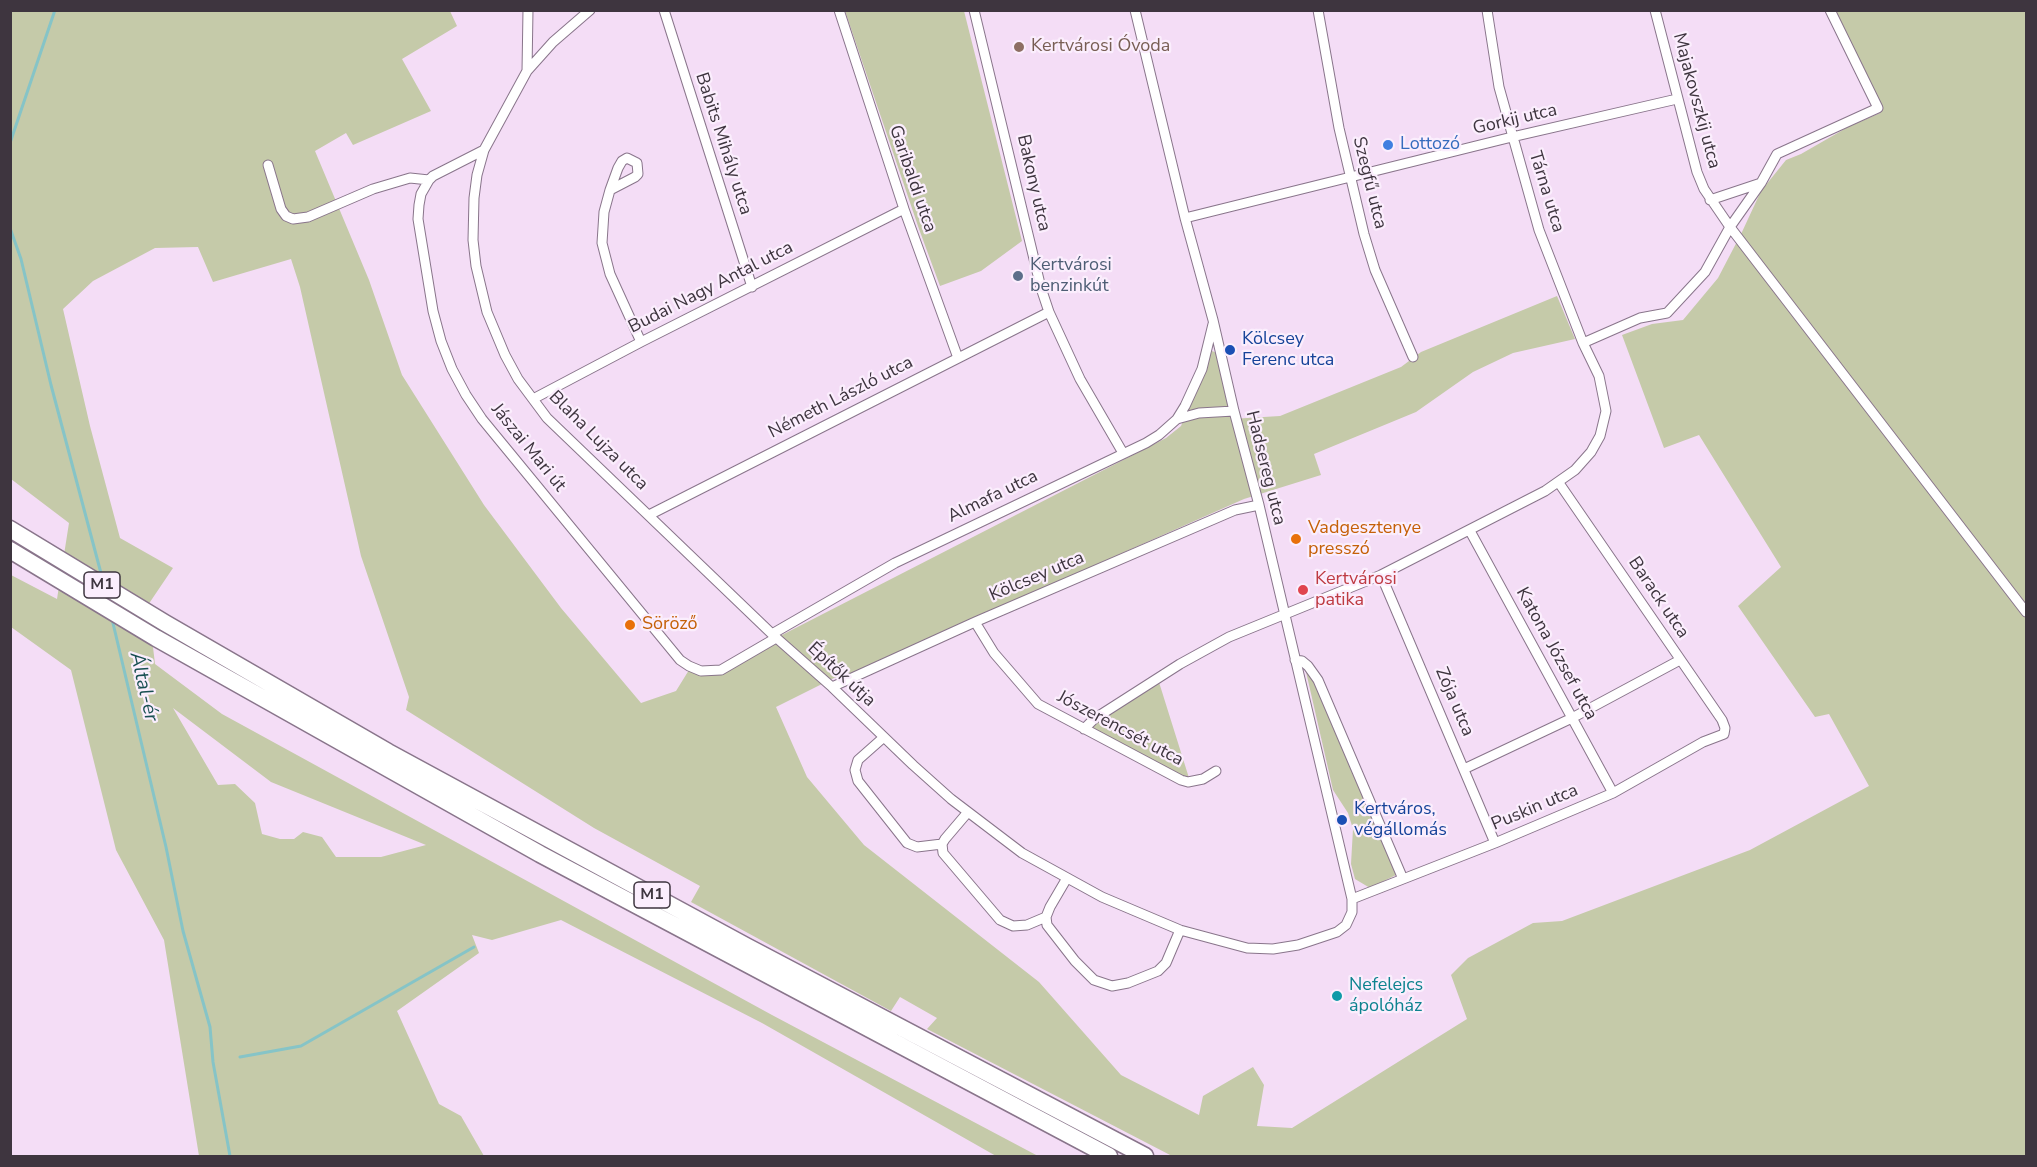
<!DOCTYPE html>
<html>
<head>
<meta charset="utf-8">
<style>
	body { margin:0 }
	#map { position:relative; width:2037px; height:1167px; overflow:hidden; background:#f4ddf6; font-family:"Nunito Sans",sans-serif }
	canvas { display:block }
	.frame { position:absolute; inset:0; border:12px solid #3e353f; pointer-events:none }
</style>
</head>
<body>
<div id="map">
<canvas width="2037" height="1167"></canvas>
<div class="frame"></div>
</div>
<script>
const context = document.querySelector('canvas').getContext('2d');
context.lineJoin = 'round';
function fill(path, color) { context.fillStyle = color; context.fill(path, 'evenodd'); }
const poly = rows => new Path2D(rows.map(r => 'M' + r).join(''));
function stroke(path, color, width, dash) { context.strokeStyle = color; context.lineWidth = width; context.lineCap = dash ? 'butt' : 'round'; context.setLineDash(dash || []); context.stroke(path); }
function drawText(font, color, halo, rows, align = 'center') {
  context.font = font + ' "Nunito Sans",sans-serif'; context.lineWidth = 4.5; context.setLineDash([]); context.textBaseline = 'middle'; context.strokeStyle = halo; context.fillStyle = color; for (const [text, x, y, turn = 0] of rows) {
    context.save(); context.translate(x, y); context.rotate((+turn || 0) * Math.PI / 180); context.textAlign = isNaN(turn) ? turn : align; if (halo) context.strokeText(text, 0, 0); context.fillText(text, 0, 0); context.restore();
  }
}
const green = poly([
	[11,11,450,11,457,26,402,59,431,111,353,145,346,133,315,151,369,280,402,375,484,505,561,608,641,703,676,691,689,670,713,673,729,671,780,636,1166,438,1181,426,1212,351,1217,353,1231,419,1280,416,1401,367,1421,352,1557,296,1575,339,1513,353,1473,372,1416,412,1314,454,1321,475,1244,499,843,677,834,678,776,707,807,777,864,845,1039,982,1121,1075,1199,1115,1203,1096,1253,1067,1264,1085,1257,1126,1292,1128,1467,1019,1451,975,1468,958,1533,923,1562,921,1750,850,1869,786,1829,714,1815,717,1738,606,1781,567,1699,435,1664,448,1622,335,1652,324,1683,320,1718,278,1742,232,1761,191,1786,160,1801,154,1848,127,1880,113,1830,11,2026,11,2026,1156,1172,1156,927,1029,937,1018,900,997,891,1011,691,902,700,886,594,828,406,710,409,697,361,556,300,287,291,259,213,282,198,247,155,248,93,281,63,309,90,426,120,538,173,568,148,605,155,664,222,714,772,1015,1038,1156,996,1156,762,1023,561,920,492,940,472,935,479,953,397,1011,439,1104,461,1116,484,1156,199,1156,164,940,116,850,71,670,11,627,11,575,57,599,69,523,11,479],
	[173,708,271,782,426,845,381,857,336,857,322,837,303,832,294,839,280,839,262,834,255,803,235,784,218,785],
	[845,11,964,11,1022,241,981,271,940,286,919,229],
	[1304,663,1315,681,1396,875,1370,888,1355,879,1351,864,1353,829,1348,813,1333,790],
	[1158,679,1189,778,1187,779,1090,728,1097,718]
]);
const stream = poly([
	[10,143,55,10],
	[10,228,21,259,51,385,102,577],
	[112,619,166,847,183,931,210,1027,213,1062,230,1156],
	[240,1057,301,1046,474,947]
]);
const minor = poly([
	[590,10,553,42,527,71,484,150,477,175,474,198,473,240,476,266,487,312,505,355,518,379,547,418,772,634,832,687,913,765,951,799,1022,853,1102,897,1180,930,1247,948,1273,949,1298,945,1337,932,1346,925,1352,912,1352,899,1259,505,1234,411,1213,320,1185,218,1135,10],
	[664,10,752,287],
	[839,10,904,209,958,358],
	[974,10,1041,288,1049,312,1080,379,1123,453],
	[1318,10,1339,128,1364,234,1375,270,1413,357],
	[1655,10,1697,172,1704,189,1730,227,2026,612],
	[527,71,528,10],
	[484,150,433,176,429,180,421,194,419,205,418,219,433,311,441,341,452,369,466,395,482,419,680,660,689,666,701,671,721,670,776,638],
	[268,165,281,209,286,216,293,219,308,217,373,189,410,178,429,180],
	[610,190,635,177,638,174,637,163,627,158,622,161,618,168,610,190,604,212,602,243,610,274,641,342],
	[1710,200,1761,183],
	[1185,218,1512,137,1677,99],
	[1583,343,1640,318,1667,313,1705,272,1730,227,1761,183,1777,154,1878,108,1830,10],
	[533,399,641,342,904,209],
	[1177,419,1185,406,1202,369,1213,324],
	[649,515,1049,312],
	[1470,531,1613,793],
	[1381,575,1495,843],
	[975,622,994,653,1038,704,1181,780,1188,782,1203,779,1216,771],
	[772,634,895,563,1146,443,1159,435,1177,419,1199,413,1234,411],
	[1295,660,1302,661,1308,666,1318,680,1403,879],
	[832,687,975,622,1235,510,1259,505],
	[1084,729,1094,719,1180,664,1229,637,1381,575,1545,491,1575,470,1591,452,1600,436,1606,411,1599,376,1583,343,1539,230,1499,87,1487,10],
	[884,737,858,760,855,770,858,781,907,843,917,847,942,844],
	[1464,769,1572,718,1680,660],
	[968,812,945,839,942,844,943,853,1000,920,1013,926,1027,925,1046,917],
	[1067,878,1050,907,1046,917,1047,925,1075,961,1094,980,1112,986,1128,983,1158,971,1166,963,1180,930],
	[1352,899,1495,843,1613,793,1703,742,1724,734,1725,728,1722,720,1559,483]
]);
const motorway = poly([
	[10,529,165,623,388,752,746,946,1145,1156],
	[10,550,156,638,540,854,1109,1156]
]);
const markers = [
	[1019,47,6,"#8d6e63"],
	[1388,145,6,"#3f7fe0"],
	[1018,276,6,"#5c6f8a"],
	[1230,350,6,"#1a4fb4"],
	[1296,539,6,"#e8710a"],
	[1303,590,6,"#e0444e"],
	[630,625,6,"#e8710a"],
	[1342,820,6,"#1a4fb4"],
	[1337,996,6,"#0f9aa8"]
];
const shields = [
	[102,585,36],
	[652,895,36]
];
const shieldNames = [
	["M1",102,585],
	["M1",652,895]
];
const educationNames = [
	["Kertvárosi Óvoda",1031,47]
];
const streetNames = [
	["Majakovszkij utca",1696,101,75],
	["Gorkij utca",1515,120,-13],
	["Babits Mihály utca",723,144,72],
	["Garibaldi utca",912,179,71],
	["Bakony utca",1033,183,77],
	["Szegfű utca",1369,183,76],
	["Tárna utca",1546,192,73],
	["Budai Nagy Antal utca",711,288,-27],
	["Németh László utca",841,398,-27],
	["Blaha Lujza utca",598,441,45],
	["Jászai Mari út",528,448,51],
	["Hadsereg utca",1265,468,76],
	["Almafa utca",993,497,-26],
	["Kölcsey utca",1037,577,-23],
	["Barack utca",1658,598,56],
	["Katona József utca",1556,654,61],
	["Építők útja",841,675,43],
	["Zója utca",1454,702,67],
	["Jószerencsét utca",1120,729,28],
	["Puskin utca",1535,808,-23]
];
const shopNames = [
	["Lottozó",1400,145]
];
const serviceNames = [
	["Kertvárosi",1030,266],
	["benzinkút",1030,287]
];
const transitNames = [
	["Kölcsey",1242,340],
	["Ferenc utca",1242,361],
	["Kertváros,",1354,810],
	["végállomás",1354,831]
];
const foodNames = [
	["Vadgesztenye",1308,529],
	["presszó",1308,550],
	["Söröző",642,625]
];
const healthNames = [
	["Kertvárosi",1315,580],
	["patika",1315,601]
];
const cultureNames = [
	["Nefelejcs",1349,986],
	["ápolóház",1349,1007]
];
const waterNames = [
	["Által-ér",143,687,77]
];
fill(green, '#c5caa9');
stroke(stream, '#86c4c7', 3);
stroke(minor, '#89758b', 11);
stroke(motorway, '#89758b', 19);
stroke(minor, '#fff', 9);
stroke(motorway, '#fff', 16);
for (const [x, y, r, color] of markers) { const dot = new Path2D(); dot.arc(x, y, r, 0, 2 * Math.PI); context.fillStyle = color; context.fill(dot); stroke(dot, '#fbeefd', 2); }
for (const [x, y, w] of shields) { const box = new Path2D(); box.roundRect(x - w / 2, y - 13, w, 26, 4.5); context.fillStyle = '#fbeefd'; context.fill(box); stroke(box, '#3e353f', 1.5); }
drawText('bold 16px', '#3e353f', null, shieldNames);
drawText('18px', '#785e54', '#fbeefd', educationNames, 'left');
drawText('18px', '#3e353f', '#fbeefd', streetNames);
drawText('18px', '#366cbe', '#fbeefd', shopNames, 'left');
drawText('18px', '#4e5e75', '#fbeefd', serviceNames, 'left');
drawText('18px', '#164399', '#fbeefd', transitNames, 'left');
drawText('18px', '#c56008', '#fbeefd', foodNames, 'left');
drawText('18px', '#be3a42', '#fbeefd', healthNames, 'left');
drawText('18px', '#0d838f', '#fbeefd', cultureNames, 'left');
drawText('italic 20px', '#195052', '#fbeefd', waterNames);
</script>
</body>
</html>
